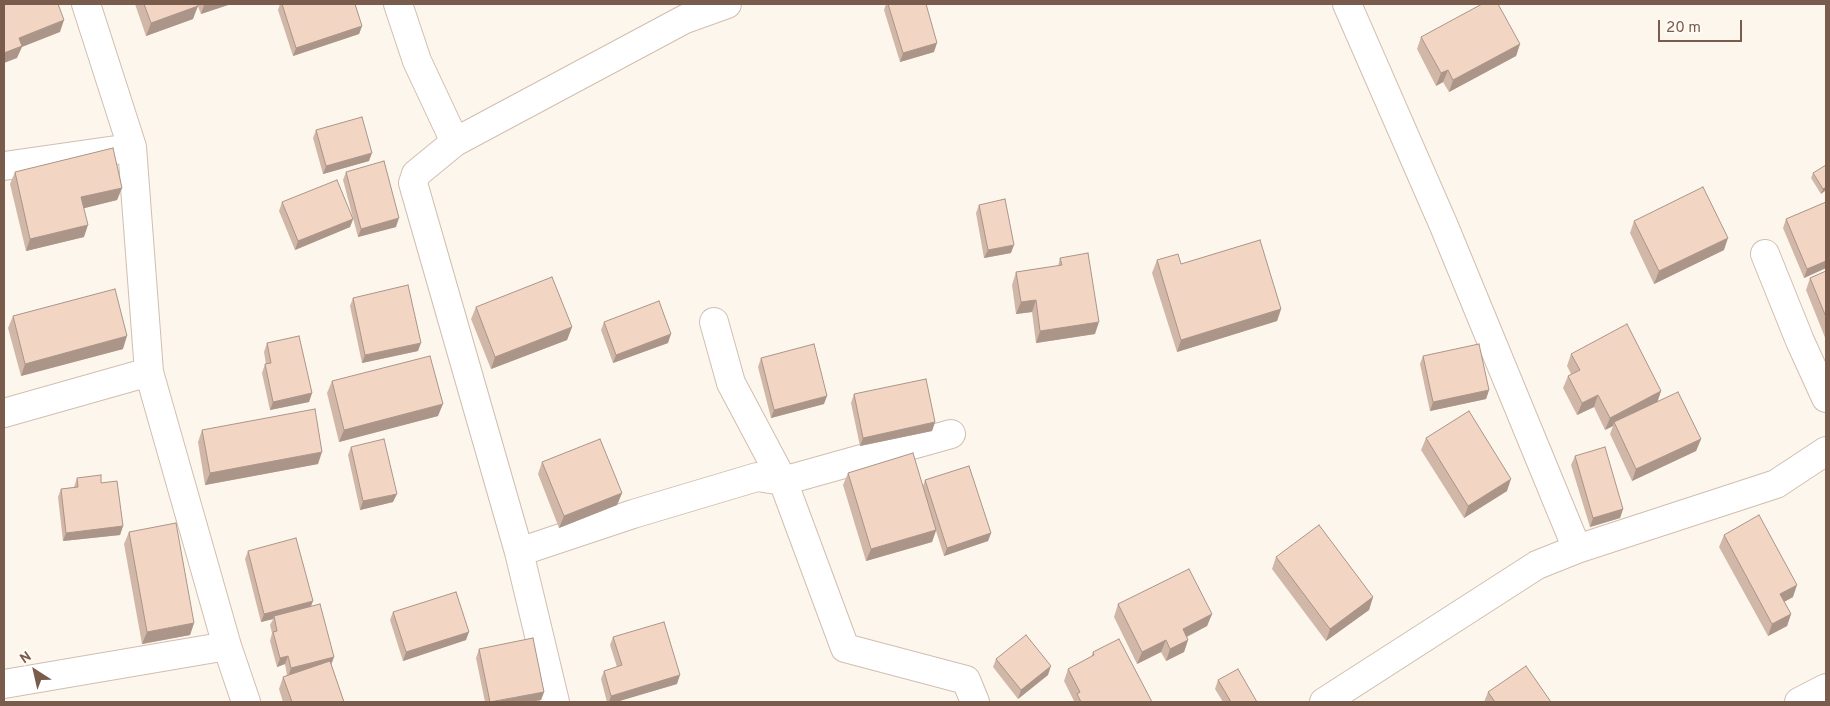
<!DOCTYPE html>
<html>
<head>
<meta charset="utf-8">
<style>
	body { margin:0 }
	#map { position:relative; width:1830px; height:706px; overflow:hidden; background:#fdf6ec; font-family:Overpass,sans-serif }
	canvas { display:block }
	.frame { position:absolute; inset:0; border:5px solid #7a5c4d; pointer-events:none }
	.north { position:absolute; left:10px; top:646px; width:50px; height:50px; -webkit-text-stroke:4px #fffaf3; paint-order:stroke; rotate:325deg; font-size:14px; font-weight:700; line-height:20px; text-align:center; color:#7a5c4d }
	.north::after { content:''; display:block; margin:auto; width:18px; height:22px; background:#7a5c4d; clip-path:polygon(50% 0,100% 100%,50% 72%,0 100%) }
	.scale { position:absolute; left:1658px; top:20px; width:84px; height:22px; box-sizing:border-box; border:2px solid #7a5c4d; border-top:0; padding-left:6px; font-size:15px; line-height:18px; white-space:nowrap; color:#7a5c4d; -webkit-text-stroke:4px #fffaf3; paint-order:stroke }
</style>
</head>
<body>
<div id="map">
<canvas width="1830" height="706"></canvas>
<div class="frame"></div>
<div class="north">N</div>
<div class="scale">20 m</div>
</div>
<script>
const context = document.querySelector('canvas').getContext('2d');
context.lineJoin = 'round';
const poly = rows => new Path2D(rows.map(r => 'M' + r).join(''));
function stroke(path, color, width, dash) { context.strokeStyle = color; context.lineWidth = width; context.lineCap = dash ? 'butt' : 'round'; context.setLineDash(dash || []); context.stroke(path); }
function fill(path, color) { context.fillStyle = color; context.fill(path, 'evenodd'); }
const minor = poly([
	[86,4,132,147,149,372,227,646,246,702],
	[398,4,417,61,455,142],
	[1347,4,1444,226,1577,549],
	[4,166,130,148],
	[1765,254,1800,341,1826,398],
	[714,322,731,383,783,481,845,648,966,680,975,702],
	[4,413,149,372],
	[519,552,633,514,757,477,783,481,951,434],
	[4,684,227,646],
	[555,702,519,552,413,183,416,174,455,142,685,19,727,4],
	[1324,702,1537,565,1577,549,1776,484,1826,451],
	[1799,702,1826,688]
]);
const wall = poly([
	[135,4,197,4,193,19,146,36],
	[197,4,231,4,201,14],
	[280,4,355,4,362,26,359,34,293,56,278,10],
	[886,4,926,4,934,52,900,62,884,10],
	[1421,37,1520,44,1516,56,1449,92,1443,82,1436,86,1417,49],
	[316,130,369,161,323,174,313,138],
	[15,172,122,188,117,200,84,208,84,237,26,251,10,184],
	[346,172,396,227,358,237,343,180],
	[1813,173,1826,190,1821,194,1811,178],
	[282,202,353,219,350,227,295,250,279,211],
	[1826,202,1826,268,1804,278,1783,228,1786,219],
	[979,205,1011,253,984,258,976,213],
	[1634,221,1724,250,1654,284,1630,233],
	[1060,258,1095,334,1036,343,1032,312,1016,314,1012,285,1016,272,1058,266],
	[1157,260,1181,264,1281,309,1277,321,1177,352,1152,273],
	[1826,271,1826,340,1806,290,1810,278],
	[353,298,418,351,362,363,350,306],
	[476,307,572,327,567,340,491,369,471,319],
	[13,316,123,349,21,376,8,328],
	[604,322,668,343,613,363,601,330],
	[267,343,312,393,309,402,270,410,262,373,265,364,266,364,264,352],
	[1571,354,1661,391,1657,402,1701,439,1696,451,1632,481,1610,434,1613,426,1605,430,1594,407,1577,415,1563,388,1568,376,1571,374,1567,366],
	[1423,356,1489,390,1486,399,1430,411,1420,364],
	[761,358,824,404,771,418,758,367],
	[332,381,438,416,339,442,327,393],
	[854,394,935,422,932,431,860,446,851,403],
	[202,430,318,464,205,485,198,442],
	[1426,438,1507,491,1464,518,1421,450],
	[351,447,393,502,360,510,348,455],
	[1575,456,1623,509,1620,518,1590,527,1571,465],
	[542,462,622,493,617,505,559,528,538,474],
	[848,473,923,486,925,480,991,533,988,541,944,556,936,531,932,542,866,561,843,485],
	[77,478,101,483,123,526,120,535,63,541,58,497,61,489,74,487],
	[129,532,194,623,190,635,142,644,124,544],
	[1724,535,1793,597,1784,602,1791,614,1787,626,1768,636,1719,547],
	[248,551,311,606,334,657,331,664,344,702,283,702,279,689,283,677,287,675,285,664,277,667,270,641,272,633,270,625,273,619,261,622,245,559],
	[1276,557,1373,597,1369,610,1326,641,1272,569],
	[1118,604,1212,614,1207,626,1187,637,1188,640,1184,652,1166,661,1161,652,1137,664,1114,617],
	[393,612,466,640,403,661,390,620],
	[613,637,677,684,616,702,607,702,601,679,604,671,617,667,610,645],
	[479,649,544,692,541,700,530,702,485,702,476,658],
	[1093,652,1152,702,1074,702,1074,701,1064,681,1068,669,1091,657],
	[996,659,1048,675,1018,699,993,667],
	[1218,680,1257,702,1223,702,1215,689],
	[1488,692,1551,702,1484,702]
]);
const shadedWall = poly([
	[208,4,231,4,201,14,204,5],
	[198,6,193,19,146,36,151,23],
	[64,20,60,32,22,47,17,58,4,63,4,53,19,38],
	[362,26,359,34,293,56,296,48],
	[937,43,934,52,900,62,903,53],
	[1520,44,1516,56,1449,92,1453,80],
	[1448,70,1443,82,1436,86,1441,73],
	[372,153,369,161,323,174,326,166],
	[1826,187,1826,190,1821,194,1823,189],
	[122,188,117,200,77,210,81,197],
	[399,218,396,227,358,237,361,229],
	[353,219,350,227,295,250,298,241],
	[88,225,84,237,26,251,30,239],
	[1728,238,1724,250,1654,284,1659,271],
	[1014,245,1011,253,984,258,988,250],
	[1826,261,1826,268,1804,278,1807,269],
	[1036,300,1032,312,1016,314,1021,302],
	[1281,309,1277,321,1177,352,1181,340],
	[1099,322,1095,334,1036,343,1040,331],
	[572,327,567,340,491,369,495,357],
	[671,334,668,343,613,363,616,355],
	[127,336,123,349,21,376,25,364],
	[421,343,418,351,362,363,365,355],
	[1489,390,1486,399,1430,411,1433,402],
	[1661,391,1657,403,1614,422,1613,426,1605,430,1610,418],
	[312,393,309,402,270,410,273,402],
	[1598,395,1594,407,1577,415,1582,403],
	[827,396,824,404,771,418,774,410],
	[443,404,438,416,339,442,344,430],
	[935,422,932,431,860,446,863,438],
	[1701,439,1696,451,1632,481,1636,469],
	[322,452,318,464,205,485,210,473],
	[1511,479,1507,491,1464,518,1468,506],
	[622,493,617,505,559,528,564,516],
	[397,494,393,502,360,510,363,501],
	[1623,509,1620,518,1590,527,1593,518],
	[123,526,120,535,63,541,66,533],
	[936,530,932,542,866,561,871,549],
	[991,533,988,541,944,556,947,548],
	[1797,585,1793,597,1776,606,1780,594],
	[1373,597,1369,610,1326,641,1330,629],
	[313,601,310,609,274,616,273,619,261,622,264,614],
	[1212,614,1207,626,1178,641,1183,629],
	[1791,614,1787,626,1768,636,1772,624],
	[194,623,190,635,142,644,147,632],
	[469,632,466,640,403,661,406,652],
	[1166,640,1161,652,1137,664,1142,652],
	[1188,640,1184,652,1166,661,1170,649],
	[288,656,285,664,277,667,280,658],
	[334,657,331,665,288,677,291,668],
	[1051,666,1048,675,1018,699,1021,690],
	[680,675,677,684,616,702,609,702,611,696],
	[544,692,541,700,530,702,492,702]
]);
const building = poly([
	[4,4,58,4,64,20,19,38,22,46,4,53,4,4],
	[144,4,197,4,198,6,151,23,144,4],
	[282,4,355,4,362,26,296,48,282,4],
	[888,4,926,4,937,43,903,53,888,4],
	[1482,4,1498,4,1520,44,1453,80,1448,70,1441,73,1421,37,1482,4],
	[362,117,372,153,326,166,316,130,362,117],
	[113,148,122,188,81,197,88,225,30,239,15,172,113,148],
	[384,161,399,218,361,229,346,172,384,161],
	[1826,165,1826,187,1823,189,1813,173,1826,165],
	[337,180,353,219,298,241,282,202,337,180],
	[1703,187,1728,238,1659,271,1634,221,1703,187],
	[1005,199,1014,245,988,250,979,205,1005,199],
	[1826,202,1826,261,1807,269,1786,219,1826,202],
	[1260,240,1281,309,1181,340,1157,260,1178,254,1181,264,1260,240],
	[1088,253,1099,322,1040,331,1036,300,1021,302,1016,272,1062,265,1060,258,1088,253],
	[1826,271,1826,317,1810,278,1826,271],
	[552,277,572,327,495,357,476,307,552,277],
	[408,285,421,343,365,355,353,298,408,285],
	[115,289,127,336,25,364,13,316,115,289],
	[659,301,671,334,616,355,604,322,659,301],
	[1627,324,1661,391,1610,418,1598,395,1582,403,1568,376,1580,370,1571,354,1627,324],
	[299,336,312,393,273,402,265,364,271,363,267,343,299,336],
	[814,344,827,396,774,410,761,358,814,344],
	[1479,344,1489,390,1433,402,1423,356,1479,344],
	[430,356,443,404,344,430,332,381,430,356],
	[926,379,935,422,863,438,854,394,926,379],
	[1678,392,1701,439,1636,469,1614,422,1678,392],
	[315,409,322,452,210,473,202,430,315,409],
	[1469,411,1511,479,1468,506,1426,438,1469,411],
	[384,439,397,494,363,501,351,447,384,439],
	[600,439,622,493,564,516,542,462,600,439],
	[1605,447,1623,509,1593,518,1575,456,1605,447],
	[913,453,936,530,871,549,848,473,913,453],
	[969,466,991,533,947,548,925,480,969,466],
	[101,475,101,483,117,481,123,526,66,533,61,489,78,487,77,478,101,475],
	[1759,515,1797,585,1780,594,1791,614,1772,624,1724,535,1759,515],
	[176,523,194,623,147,632,129,532,176,523],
	[1319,525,1373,597,1330,629,1276,557,1319,525],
	[296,538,313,601,264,614,248,551,296,538],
	[1189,569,1212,614,1183,629,1188,640,1170,649,1166,640,1142,652,1118,604,1189,569],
	[456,592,469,632,406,652,393,612,456,592],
	[320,604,334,657,291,668,288,656,280,658,273,632,277,631,274,616,320,604],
	[664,622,680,675,611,696,604,671,622,665,613,637,664,622],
	[1026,635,1051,666,1021,690,996,659,1026,635],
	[533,638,544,692,490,702,479,649,533,638],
	[1119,639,1152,702,1081,702,1077,694,1080,692,1068,669,1094,655,1093,652,1119,639],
	[330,661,344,702,292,702,283,677,330,661],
	[1526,666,1551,702,1495,702,1488,692,1526,666],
	[1238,669,1257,702,1231,702,1218,680,1238,669]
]);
stroke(minor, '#d1beb0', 30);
stroke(minor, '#fff', 28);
fill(wall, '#d1b7a8');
fill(shadedWall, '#aa9588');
fill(building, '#f3d5c3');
stroke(building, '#aa9588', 1);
</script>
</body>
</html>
